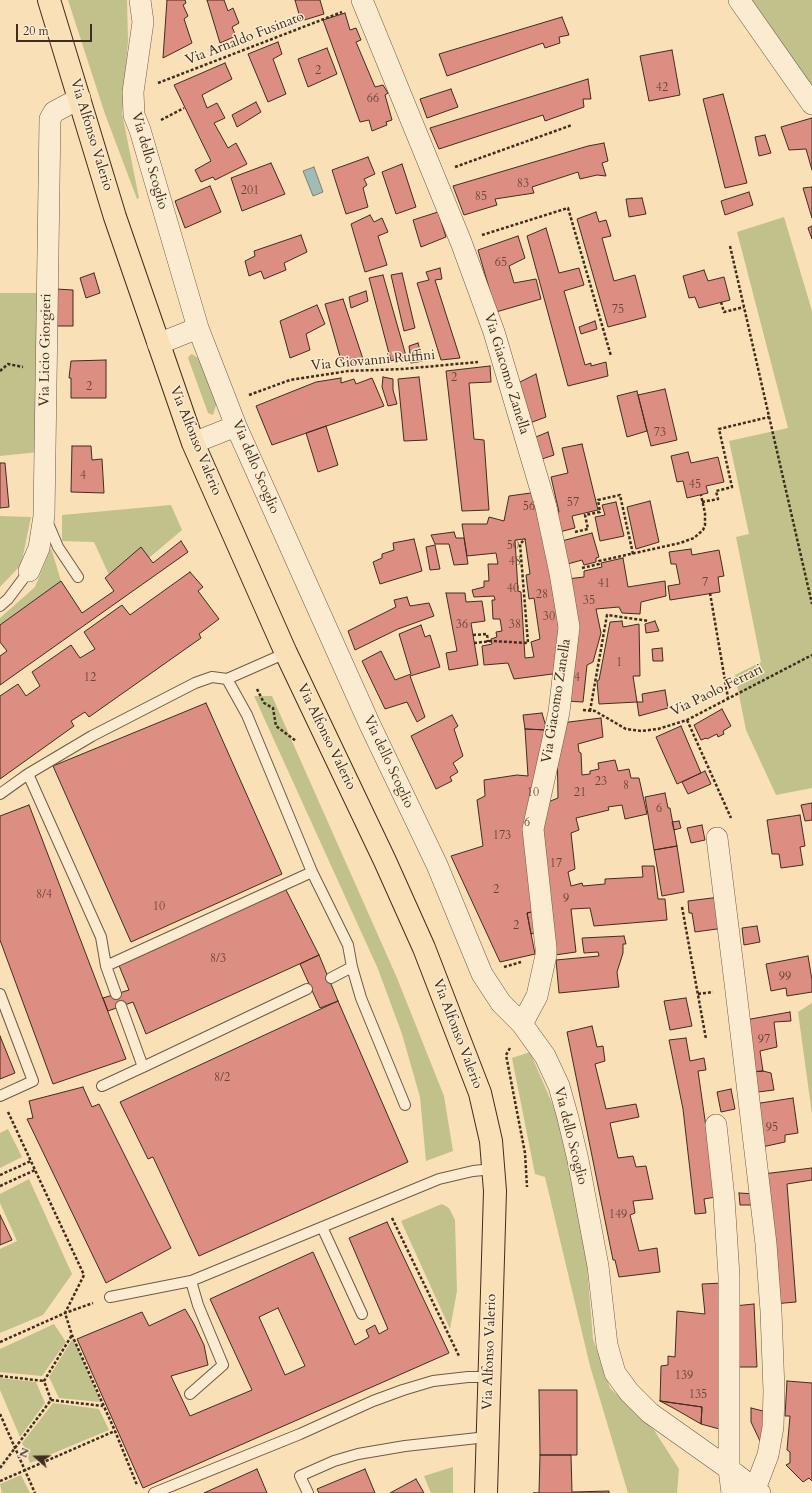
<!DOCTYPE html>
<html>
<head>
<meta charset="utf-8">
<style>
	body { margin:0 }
	#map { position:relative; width:812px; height:1493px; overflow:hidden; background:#f9e0b6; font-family:Cardo,serif }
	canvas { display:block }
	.north { position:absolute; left:16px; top:1437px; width:40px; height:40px; -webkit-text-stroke:3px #fbebd0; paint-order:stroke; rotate:290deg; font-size:11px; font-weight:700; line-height:16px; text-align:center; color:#402d1f }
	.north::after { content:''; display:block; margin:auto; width:14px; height:18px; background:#402d1f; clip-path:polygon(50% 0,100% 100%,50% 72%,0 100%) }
	.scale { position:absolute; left:16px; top:24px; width:76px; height:18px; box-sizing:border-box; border:2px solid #402d1f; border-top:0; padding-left:5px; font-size:12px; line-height:14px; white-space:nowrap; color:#402d1f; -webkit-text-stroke:3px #fbebd0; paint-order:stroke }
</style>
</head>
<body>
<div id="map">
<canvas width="812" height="1493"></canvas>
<div class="north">N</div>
<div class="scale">20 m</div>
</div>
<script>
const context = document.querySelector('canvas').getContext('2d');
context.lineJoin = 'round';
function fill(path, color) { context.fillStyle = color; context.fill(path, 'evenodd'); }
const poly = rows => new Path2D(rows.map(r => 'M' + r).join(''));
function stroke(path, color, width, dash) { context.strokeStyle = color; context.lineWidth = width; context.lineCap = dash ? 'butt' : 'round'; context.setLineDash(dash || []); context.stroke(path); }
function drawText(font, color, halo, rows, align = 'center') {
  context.font = font + ' Cardo,serif'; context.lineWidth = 3; context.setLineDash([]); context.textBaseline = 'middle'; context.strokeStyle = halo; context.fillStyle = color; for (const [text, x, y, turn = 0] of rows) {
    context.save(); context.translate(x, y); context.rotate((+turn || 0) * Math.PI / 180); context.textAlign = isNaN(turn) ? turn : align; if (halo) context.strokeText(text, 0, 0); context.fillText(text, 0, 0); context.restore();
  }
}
const green = poly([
	[68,0,127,0,128,41,122,113,139,198,137,199,105,114],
	[751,0,812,0,812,87],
	[784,217,812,311,812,788,776,795,746,730,735,675,761,662,736,537,749,534,729,441,788,428,737,232],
	[0,293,39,293,39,452,0,456],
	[192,354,201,360,217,402,213,415,208,413,188,358,190,355],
	[171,505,182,530,149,558,141,548,109,575,94,542,62,541,62,515],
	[0,516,31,517,21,565,0,587],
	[51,548,61,581,0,625,0,618,35,587],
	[254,696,272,696,397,978,444,1096,453,1151,426,1161,420,1097,402,1034,378,969],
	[812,1003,812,1114,798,1012],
	[530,1052,561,1124,586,1254,593,1339,610,1388,654,1430,679,1469,677,1493,628,1493,590,1366,545,1177,535,1174,512,1058],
	[8,1129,22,1157,0,1168,0,1133],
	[29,1179,72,1274,43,1315,0,1333,0,1249,17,1241,0,1203,0,1194],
	[442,1204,449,1208,455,1220,457,1291,450,1329,401,1221],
	[54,1324,66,1342,42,1376,0,1372,0,1349],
	[73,1338,101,1402,59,1398,49,1377],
	[0,1378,36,1382,45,1403,20,1437,0,1390],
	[53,1403,99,1409,109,1430,30,1463,22,1443],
	[453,1467,453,1493,431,1493,424,1476],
	[21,1475,30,1493,2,1493,0,1484]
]);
const water = poly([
	[314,167,323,192,313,196,303,171,314,167]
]);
const building = poly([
	[167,0,185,0,186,3,183,5,188,16,184,19,192,43,163,58,167,0],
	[207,0,224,0,228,11,233,8,239,23,232,27,236,36,220,43,207,0],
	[295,0,320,0,324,14,301,21,295,0],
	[345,13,350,30,356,28,361,40,356,42,375,87,383,85,388,93,385,95,392,120,386,122,387,125,372,131,369,120,360,122,323,20,345,13],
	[562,17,569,35,559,37,560,43,545,48,543,43,447,76,439,54,562,17],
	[278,42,282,54,273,59,286,94,268,102,248,54,278,42],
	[327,48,337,74,308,87,298,59,327,48],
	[672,50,680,95,649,101,640,56,672,50],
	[225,63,232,79,202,95,207,108,217,103,225,118,214,123,228,148,236,143,247,164,215,180,213,177,201,182,195,170,211,161,174,85,225,63],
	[588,79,591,99,583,99,584,107,545,121,543,115,439,149,430,128,588,79],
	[451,89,458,107,427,118,420,99,451,89],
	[723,94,747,183,725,188,703,99,723,94],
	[256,102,261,112,237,127,232,115,256,102],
	[812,118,812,170,806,149,789,150,781,127,812,118],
	[765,135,771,153,759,156,755,137,765,135],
	[604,143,608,161,602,163,606,176,597,175,580,179,578,172,532,187,534,193,495,199,497,205,464,215,453,186,588,146,604,143],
	[368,157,375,174,364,179,367,185,363,188,368,207,346,214,332,170,368,157],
	[271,163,285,194,242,211,231,178,271,163],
	[402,164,416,207,396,214,382,172,402,164],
	[210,186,221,212,185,228,175,201,210,186],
	[812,187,812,218,803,188,812,187],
	[749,192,753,205,725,215,721,201,749,192],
	[642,198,646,214,629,217,626,199,642,198],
	[438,212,446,237,421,247,413,220,438,212],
	[596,212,599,222,606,220,611,236,602,238,614,281,635,275,646,317,608,327,577,219,596,212],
	[370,215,374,222,382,218,388,232,378,236,387,265,365,272,351,224,370,215],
	[812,226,812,239,808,228,812,226],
	[546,228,559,273,579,268,584,285,564,291,585,365,591,363,591,366,606,362,608,376,568,386,527,236,546,228],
	[301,235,307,252,284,263,286,270,264,279,261,271,249,276,245,261,255,256,254,251,301,235],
	[518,236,525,258,509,266,514,283,536,279,541,299,496,312,478,250,518,236],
	[440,268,442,279,435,280,460,358,441,360,417,283,429,280,426,272,440,268],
	[704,270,708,281,724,277,730,300,699,308,695,297,689,298,683,276,704,270],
	[94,273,100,293,86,298,80,278,94,273],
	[402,273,415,328,404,331,391,275,402,273],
	[383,275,406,356,391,361,369,278,383,275],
	[56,289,73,290,73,326,55,326,56,289],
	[366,291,368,301,351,308,349,297,366,291],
	[343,299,364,362,343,367,325,304,343,299],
	[317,305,325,324,306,334,310,350,290,358,280,321,317,305],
	[595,321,597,329,581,334,579,327,595,321],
	[418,343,423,361,411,363,409,346,418,343],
	[106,360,106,398,71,398,71,378,69,378,71,361,106,360],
	[490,366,491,382,469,383,474,439,484,440,489,510,462,511,446,371,490,366],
	[536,374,546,417,527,424,516,384,536,374],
	[383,377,393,379,393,390,397,404,388,406,382,387,383,377],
	[419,377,427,440,404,441,398,379,419,377],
	[341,378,341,383,354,379,356,384,372,378,384,406,272,445,256,406,316,382,341,378],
	[665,389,677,440,651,446,638,395,665,389],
	[637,391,647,431,627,437,617,396,637,391],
	[326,426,338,465,318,472,306,433,326,426],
	[548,432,554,455,536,461,531,439,548,432],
	[582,444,598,510,572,516,575,528,555,533,551,514,559,512,551,477,568,473,562,448,582,444],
	[72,446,91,446,92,460,102,459,104,493,71,492,72,446],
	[688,452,691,463,718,457,724,482,706,486,708,493,687,498,683,481,677,482,671,456,688,452],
	[0,463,5,463,9,507,0,508,0,463],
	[538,492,563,642,560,673,514,679,508,663,484,665,482,646,492,644,491,639,497,637,496,632,502,631,500,619,493,619,492,600,495,600,494,596,474,597,472,590,484,587,484,581,489,581,488,564,498,564,496,553,467,556,462,524,487,524,489,517,504,521,509,496,538,492],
	[525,539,530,574,526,575,529,599,534,598,540,639,531,642,534,657,525,658,521,592,518,591,515,540,525,539],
	[650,501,659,542,636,549,627,507,650,501],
	[616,502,624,536,600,541,595,517,605,515,602,505,616,502],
	[454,532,456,538,464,538,468,564,454,565,449,544,435,544,431,535,454,532],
	[592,533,599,557,596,558,596,562,584,565,582,560,564,565,558,542,592,533],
	[414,539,422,571,380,584,373,562,382,558,382,554,394,550,393,543,414,539],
	[181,541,188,552,0,685,0,656,7,651,0,642,0,625,61,581,82,613,114,591,105,578,141,547,153,563,181,541],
	[435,545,440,569,430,570,426,547,435,545],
	[691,549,692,555,719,550,724,576,718,577,720,592,670,600,668,586,680,584,676,564,671,564,669,552,691,549],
	[623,558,628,587,665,581,666,596,641,602,640,614,622,613,619,607,596,609,601,633,593,662,587,665,583,702,565,701,567,579,584,577,584,571,602,567,601,563,623,558],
	[190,572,203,587,198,591,219,619,199,634,201,638,89,717,85,712,71,721,74,726,0,779,0,696,18,684,26,696,40,686,32,672,71,645,80,658,95,649,84,632,122,605,130,615,190,572],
	[446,593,465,593,466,602,482,601,485,621,471,623,478,665,449,670,446,653,457,651,446,593],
	[407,597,410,606,429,603,434,616,398,629,355,650,348,631,396,607,394,600,407,597],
	[622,621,623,627,639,624,640,676,633,676,637,702,599,704,597,681,599,680,610,622,622,621],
	[655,621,659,631,646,633,645,624,655,621],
	[421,625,425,637,430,635,440,667,410,676,425,717,417,722,407,702,385,709,362,661,381,651,395,680,411,674,399,634,421,625],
	[662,648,663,661,653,661,652,649,662,648],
	[665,690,668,708,639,716,637,702,643,702,642,694,665,690],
	[206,703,282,874,131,942,53,766,206,703],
	[722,709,731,726,723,731,724,734,718,737,717,734,707,739,706,738,701,740,694,725,722,709],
	[542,713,547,730,525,729,523,715,542,713],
	[452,715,458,726,454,729,463,756,453,763,458,772,450,777,452,781,436,789,411,736,452,715],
	[601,718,603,737,578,744,579,752,581,753,582,775,590,774,590,771,599,769,598,763,615,760,618,771,629,769,631,778,639,778,647,814,625,819,622,805,608,807,609,810,576,818,579,830,571,833,575,869,568,872,571,886,582,883,583,886,605,884,605,879,643,877,642,866,654,866,658,899,665,899,667,920,594,926,590,908,571,909,576,952,555,955,542,817,543,804,558,798,557,742,561,723,601,718],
	[681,726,701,773,677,784,656,737,681,726],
	[525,729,547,730,536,911,527,913,535,954,500,962,451,856,483,846,477,800,485,796,484,780,517,775,528,776,525,729],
	[705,771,711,784,688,794,682,782,705,771],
	[665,793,668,808,670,808,677,846,654,850,645,797,665,793],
	[812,803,812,820,805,821,801,805,812,803],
	[29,805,126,1059,53,1084,0,940,0,816,29,805],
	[800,815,805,846,800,847,803,865,781,868,779,854,772,854,767,820,800,815],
	[679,821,681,828,674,830,672,822,679,821],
	[702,825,705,840,691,843,687,828,702,825],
	[677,846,684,892,662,896,654,850,677,846],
	[285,888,319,955,146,1034,133,1002,108,1011,103,998,129,990,118,963,285,888],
	[720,897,724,928,695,932,692,913,689,913,688,901,720,897],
	[536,911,539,932,531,934,527,913,536,911],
	[757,926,760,942,744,945,742,928,757,926],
	[624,936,626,944,623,944,623,953,617,972,619,987,559,993,556,960,599,956,598,952,584,953,582,938,624,936],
	[319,955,338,1001,320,1008,300,964,319,955],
	[808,956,812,980,812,992,787,996,786,988,771,991,766,964,808,956],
	[686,998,692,1026,670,1030,664,1001,686,998],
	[338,1001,408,1162,199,1256,153,1157,148,1159,120,1102,338,1001],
	[790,1012,791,1021,774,1022,777,1047,760,1051,763,1071,751,1072,745,1020,790,1012],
	[592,1026,597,1047,603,1046,605,1061,595,1064,606,1109,636,1104,639,1117,610,1123,618,1158,633,1156,636,1167,646,1166,653,1199,633,1201,635,1213,630,1215,639,1251,657,1248,660,1272,619,1277,615,1260,613,1260,567,1032,592,1026],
	[0,1036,15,1073,0,1079,0,1036],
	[686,1038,690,1061,704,1058,706,1070,698,1071,716,1197,704,1199,706,1213,695,1214,683,1109,669,1040,686,1038],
	[763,1071,771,1073,774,1090,758,1092,753,1072,763,1071],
	[83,1087,92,1107,99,1104,171,1248,106,1283,27,1119,33,1118,29,1101,83,1087],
	[731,1089,735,1109,721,1112,717,1092,731,1089],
	[793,1098,798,1133,785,1135,785,1142,762,1147,754,1104,793,1098],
	[812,1168,812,1180,787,1184,796,1302,773,1304,763,1174,812,1168],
	[739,1193,756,1194,758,1205,740,1205,739,1193],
	[0,1215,12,1240,0,1245,0,1215],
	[387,1222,449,1353,143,1488,77,1339,142,1312,149,1326,185,1309,194,1324,204,1345,208,1365,171,1376,190,1416,252,1390,210,1299,313,1252,355,1345,369,1337,366,1330,375,1325,379,1334,388,1329,349,1238,387,1222],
	[278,1308,305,1366,285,1375,259,1317,278,1308],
	[723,1283,723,1430,701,1424,702,1407,660,1401,661,1366,668,1365,668,1356,675,1357,677,1311,705,1314,702,1284,723,1283],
	[754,1304,757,1367,739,1367,734,1306,754,1304],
	[787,1381,812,1383,812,1481,809,1478,803,1482,786,1465,790,1463,790,1452,787,1450,790,1416,785,1416,787,1381],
	[539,1390,577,1390,577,1455,540,1455,539,1390],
	[660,1401,702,1407,701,1424,675,1409,660,1401],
	[751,1408,771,1413,760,1441,751,1422,751,1408],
	[540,1455,571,1455,572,1492,609,1491,609,1493,533,1493,539,1493,540,1455],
	[257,1469,267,1493,204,1493,257,1469],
	[365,1469,375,1493,319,1493,317,1489,365,1469],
	[416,1479,424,1493,390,1493,416,1479]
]);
const path = poly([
	[158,83,342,12],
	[161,120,184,108],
	[455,167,572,125],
	[482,235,568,208,611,356],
	[730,246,812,604],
	[721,302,724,312,744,307],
	[0,371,8,364,23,367],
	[249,395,290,380,348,371,403,369,478,362],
	[702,502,718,499,716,491,732,487,719,429,769,417],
	[575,532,588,529,585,515,600,512,598,500,620,495,633,554],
	[582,568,599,564,599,561,680,543,694,538,703,530,705,525,705,513,701,495],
	[710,593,728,698],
	[473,635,487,634,488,642],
	[474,643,492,641,528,643,520,544,525,539],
	[257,689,264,703,273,708,276,726,296,741],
	[583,710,595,711,626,729,641,731,658,729,687,720,812,655],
	[590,711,607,615,649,621],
	[687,720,731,818],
	[682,907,706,1039],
	[504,967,521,962],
	[698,994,713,992],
	[510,1048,506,1055,525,1153,527,1187],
	[8,1112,84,1275,65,1313,72,1335,115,1431,137,1485],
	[0,1175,31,1161],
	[0,1186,35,1170],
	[392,1218,459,1356],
	[0,1342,65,1313,93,1303],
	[0,1376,44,1381],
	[51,1400,103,1406],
	[0,1414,35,1493],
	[0,1468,51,1400,44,1381,72,1335],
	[0,1481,115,1431]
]);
const service = poly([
	[47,521,58,547,78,577],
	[0,606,8,599,29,571],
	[227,679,247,715,312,872,348,945,352,967,331,978],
	[28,774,101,937,106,966,116,994],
	[0,794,28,774,92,736,195,683,212,677,227,679,286,653],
	[106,966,312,872],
	[352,967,361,998,405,1105],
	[0,994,33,1081,0,1096],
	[121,1006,143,1067,307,989],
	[102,1086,143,1067],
	[322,1227,362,1314],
	[110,1297,191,1281,439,1179,473,1171,493,1169],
	[190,1394,223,1365,198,1305,191,1281],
	[154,1493,300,1434,373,1401,403,1390,433,1381,468,1377,489,1377],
	[308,1493,300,1476,334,1461,358,1454,405,1446,487,1437]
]);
const minor = poly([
	[140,0,143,22,133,92,134,115,140,130,198,328,236,426,370,725,437,865,482,974,501,1003,522,1024,545,1056,559,1086,568,1118,578,1160,598,1266,607,1345,615,1373,629,1392,650,1413,729,1469,760,1493],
	[362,0,461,242,494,332,546,507,560,573,569,627,559,712,533,829,546,948,546,955,537,996,522,1024],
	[739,0,812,104],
	[158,344,198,328],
	[193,443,236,426],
	[29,571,39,548,44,516,50,119,54,112,80,98],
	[717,838,736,991,766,1244,771,1311,774,1391,773,1427,768,1455,755,1489],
	[716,1125,724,1198,729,1276,729,1469,732,1493]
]);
const primary = poly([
	[49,0,115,217,193,443,286,653,385,861,424,948,480,1093,491,1141,495,1191,486,1493]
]);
const numberNames = [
	["2",318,71],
	["42",662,88],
	["66",373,99],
	["83",523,184],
	["201",250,191],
	["85",481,197],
	["65",501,263],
	["75",618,310],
	["2",454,378],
	["2",89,387],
	["73",660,433],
	["4",83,476],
	["45",695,485],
	["57",573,503],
	["56",529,507],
	["50",513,546],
	["48",515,562],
	["7",705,583],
	["41",604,584],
	["40",513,589],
	["28",542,595],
	["35",589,601],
	["30",549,617],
	["36",462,625],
	["38",515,625],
	["1",619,663],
	["12",90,678],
	["4",577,678],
	["23",601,782],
	["8",626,786],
	["10",533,793],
	["21",580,793],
	["6",659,809],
	["6",527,823],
	["173",502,836],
	["17",556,864],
	["2",496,890],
	["8/4",44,895],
	["9",566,899],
	["10",159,907],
	["2",516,926],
	["8/3",218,959],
	["99",785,977],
	["97",764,1040],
	["8/2",222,1078],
	["95",772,1128],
	["149",618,1215],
	["139",684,1376],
	["135",698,1395]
];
const streetNames = [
	["Via Arnaldo Fusinato",245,39,-21],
	["Via Alfonso Valerio",91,135,73],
	["Via dello Scoglio",149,161,74],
	["Via Licio Giorgieri",46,350,-89],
	["Via Giovanni Ruffini",373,361,-5],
	["Via Giacomo Zanella",506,374,73],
	["Via Alfonso Valerio",195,441,68],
	["Via dello Scoglio",255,467,67],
	["Via Paolo Ferrari",717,691,-26],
	["Via Giacomo Zanella",557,701,-81],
	["Via Alfonso Valerio",326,737,64],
	["Via dello Scoglio",388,762,65],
	["Via Alfonso Valerio",457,1034,69],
	["Via dello Scoglio",570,1136,76],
	["Via Alfonso Valerio",490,1352,-88]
];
fill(green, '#c1c18b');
fill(water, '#a1bbb7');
stroke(water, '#7a827a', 1);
fill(building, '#dd8e82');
stroke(building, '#402d1f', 1);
stroke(service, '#6e5a45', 12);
stroke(minor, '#6e5a45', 22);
stroke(primary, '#402d1f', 24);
stroke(path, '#402d1f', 2.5, [3, 2]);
stroke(service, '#fbebd0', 10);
stroke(minor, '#fbebd0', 21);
stroke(primary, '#f9e0b6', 22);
drawText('12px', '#674538', null, numberNames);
drawText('14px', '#402d1f', '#fbebd0', streetNames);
</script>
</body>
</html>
